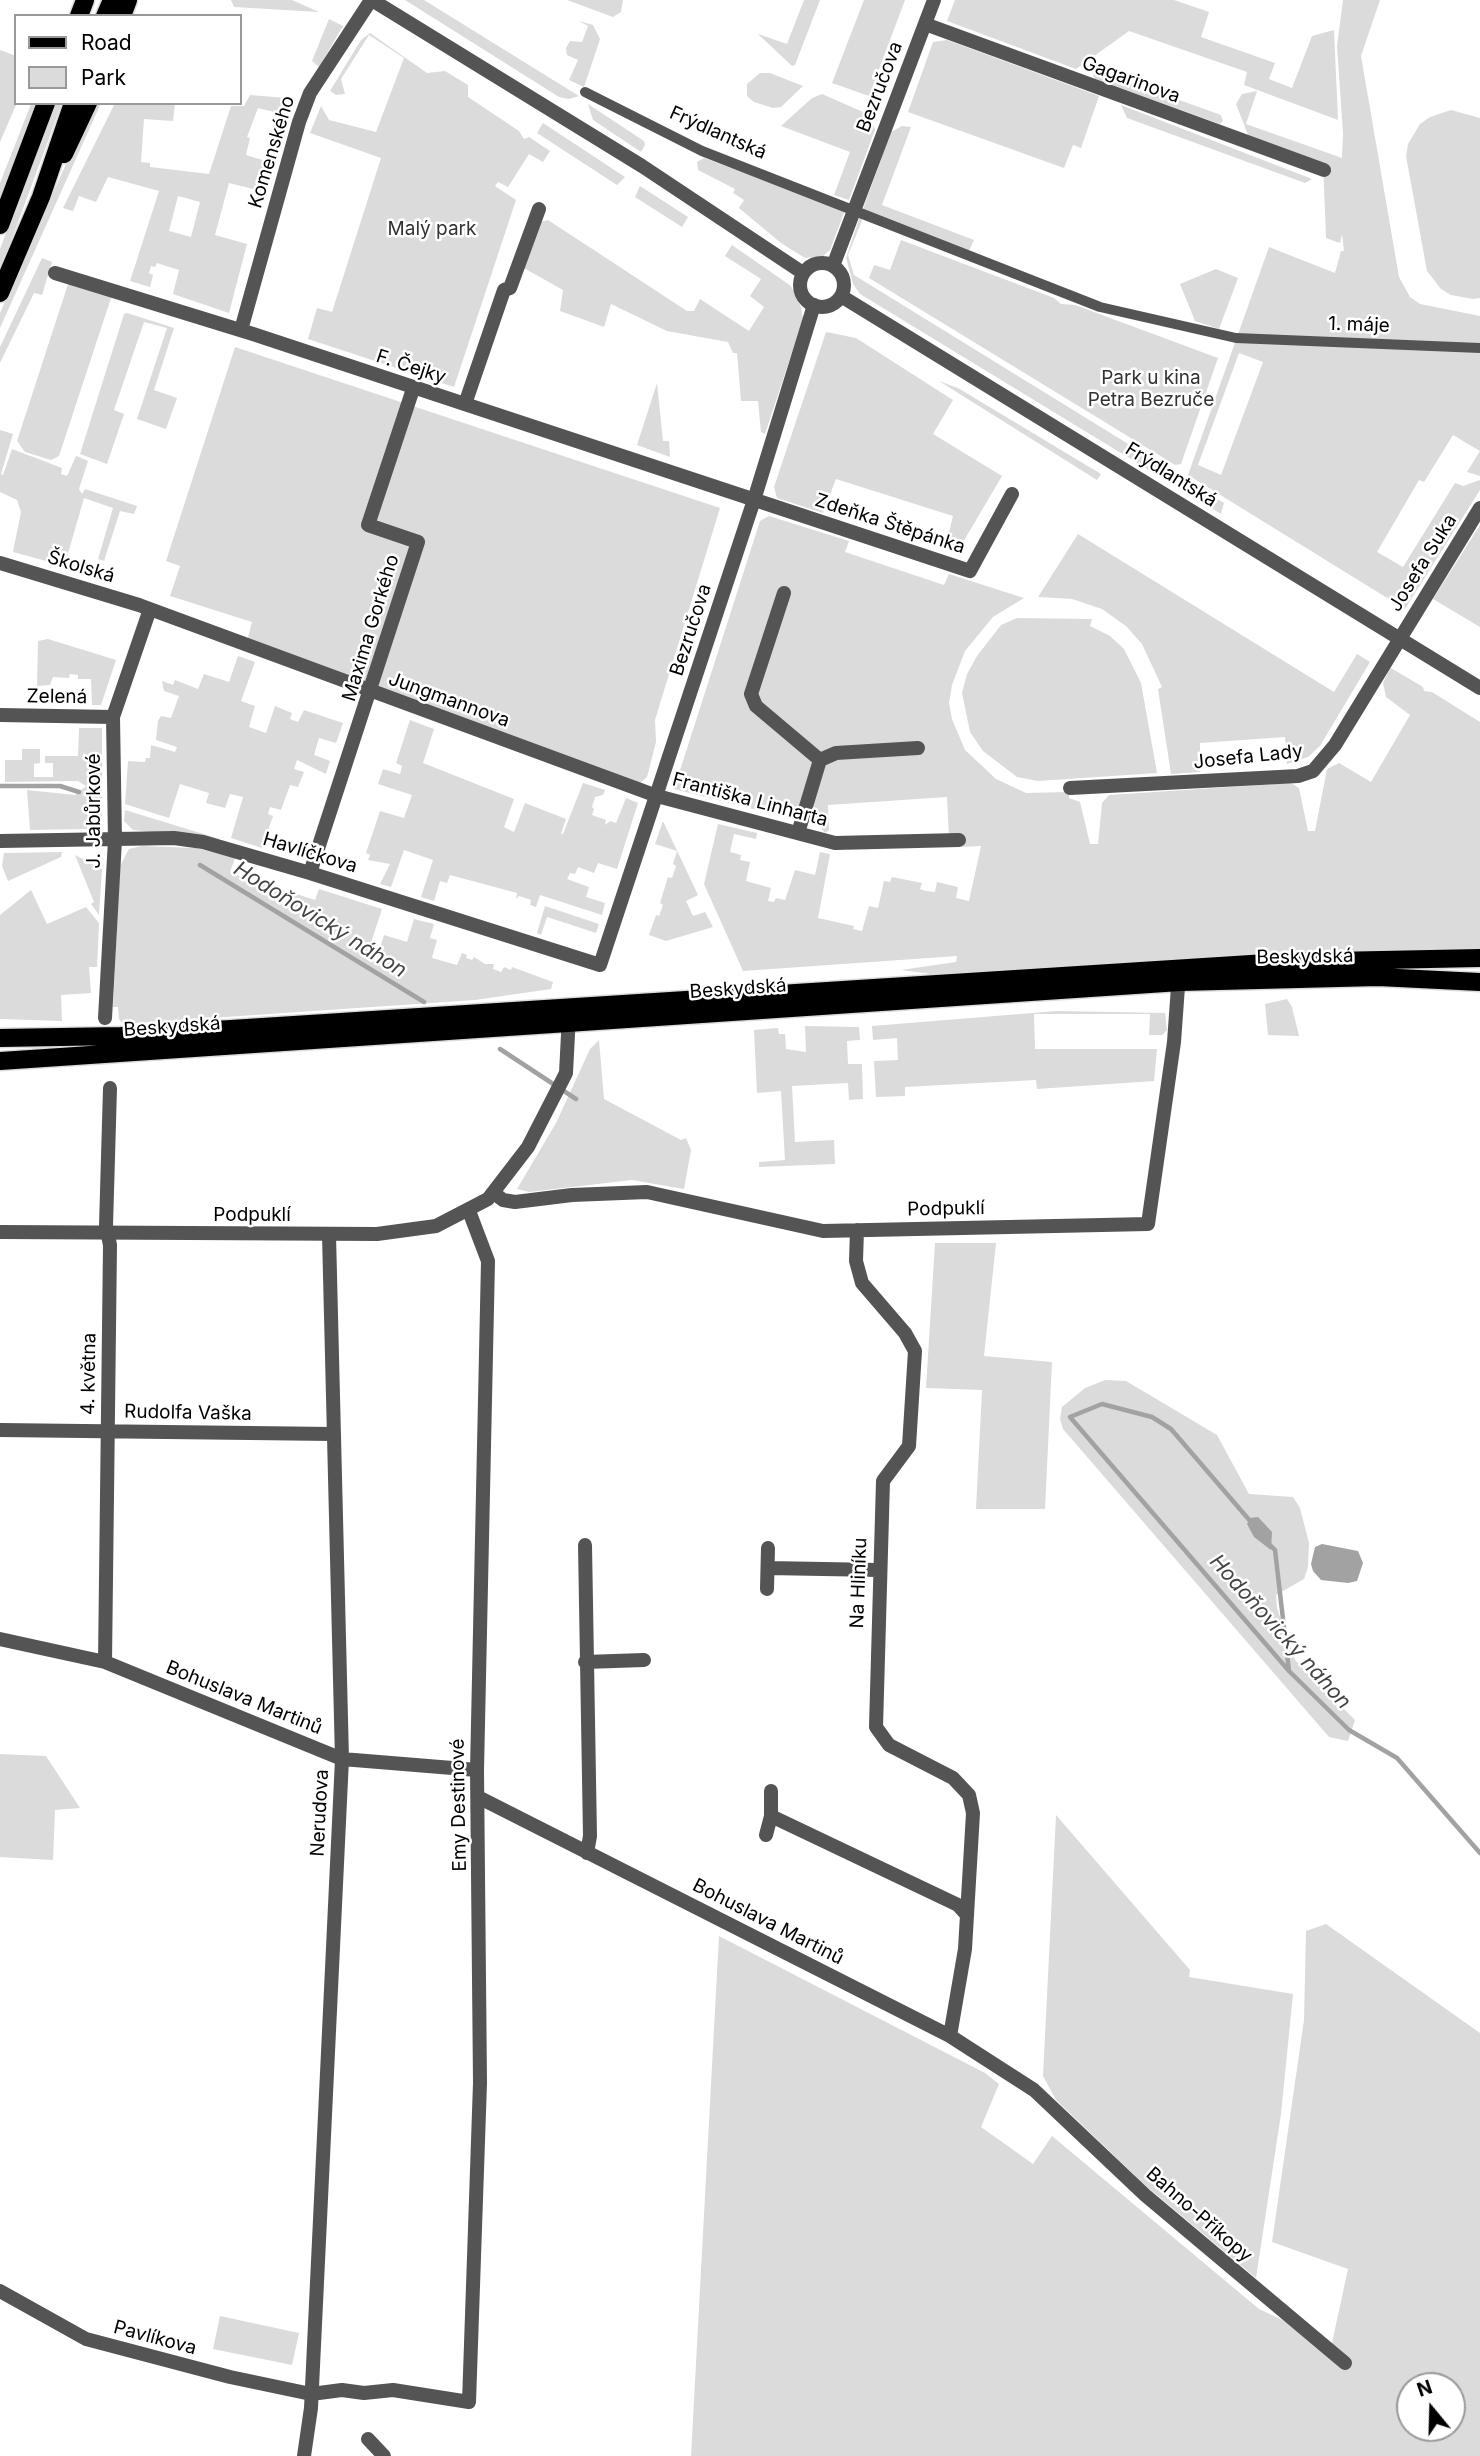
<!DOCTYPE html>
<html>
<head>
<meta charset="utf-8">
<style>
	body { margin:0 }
	#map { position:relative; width:1480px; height:2456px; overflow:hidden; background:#fff; font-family:Inter,sans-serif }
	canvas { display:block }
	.legend { position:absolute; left:14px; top:14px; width:228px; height:91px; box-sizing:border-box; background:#fff; border:2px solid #999; margin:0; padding:9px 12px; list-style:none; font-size:21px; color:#000 }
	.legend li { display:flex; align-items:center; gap:14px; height:35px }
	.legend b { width:35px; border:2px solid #999 }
	.north { position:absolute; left:1396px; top:2372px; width:70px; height:70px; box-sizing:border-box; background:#fff; border:2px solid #999; border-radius:50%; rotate:341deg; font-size:19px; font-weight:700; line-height:28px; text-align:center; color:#000 }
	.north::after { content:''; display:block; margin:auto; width:24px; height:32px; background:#000; clip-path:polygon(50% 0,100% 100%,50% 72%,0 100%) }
</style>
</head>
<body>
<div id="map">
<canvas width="1480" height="2456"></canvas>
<ul class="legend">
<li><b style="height:9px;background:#000"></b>Road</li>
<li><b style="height:19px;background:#dbdbdb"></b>Park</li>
</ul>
<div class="north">N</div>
</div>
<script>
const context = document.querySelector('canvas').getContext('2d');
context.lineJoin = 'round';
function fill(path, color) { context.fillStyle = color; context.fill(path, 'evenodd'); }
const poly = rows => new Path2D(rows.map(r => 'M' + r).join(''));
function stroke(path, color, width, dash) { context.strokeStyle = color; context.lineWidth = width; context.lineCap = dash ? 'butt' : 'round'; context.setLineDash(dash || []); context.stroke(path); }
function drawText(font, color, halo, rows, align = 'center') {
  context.font = font + ' Inter,sans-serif'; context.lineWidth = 5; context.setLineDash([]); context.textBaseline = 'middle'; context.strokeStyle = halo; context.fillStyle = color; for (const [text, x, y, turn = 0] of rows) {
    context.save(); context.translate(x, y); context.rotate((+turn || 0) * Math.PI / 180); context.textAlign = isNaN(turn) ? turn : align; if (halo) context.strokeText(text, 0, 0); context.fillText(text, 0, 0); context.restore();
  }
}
const green = poly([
	[231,0,292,0,319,12,234,7],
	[405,0,424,0,579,96,569,99,559,97],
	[567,0,623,0,621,12,613,17],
	[804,0,820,0,795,65,792,66,758,34,787,44],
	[864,0,905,0,869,96,832,83],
	[955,0,1174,0,1209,12,1201,37,1275,63,1269,79,1292,88,1312,36,1334,30,1338,120,1244,85,1247,72,1129,31,1076,69,947,21],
	[1343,0,1380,0,1361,56,1399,277,1410,297,1420,304,1480,316,1480,476,1467,472,1480,451,1453,435,1424,482,1419,480,1377,552,1403,567,1455,483,1463,486,1480,480,1480,490,1405,609,1188,475,1269,247,1335,273,1341,251,1344,251,1342,234,1340,243,1326,238,1323,163,1248,135,1236,104,1242,94,1257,91,1246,124,1342,158,1343,133,1337,46],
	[1239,353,1263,362,1221,475,1198,465],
	[329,19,343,26,319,67,312,61],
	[579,21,593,25,600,39,584,87,569,80,578,60,567,55,566,48,570,41,582,42,588,26],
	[370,33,427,73,445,71,468,85,468,97,519,131,524,139,529,137,550,151,543,162,529,154,508,187,498,182,495,186,516,200,454,387,308,339,317,308,332,312,381,158,310,133,321,106,329,120,376,132,404,58,369,35,341,79,345,94,336,95,330,91,361,40],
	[947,40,1099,96,1081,148,1073,145,1064,168,908,112,933,42],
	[0,50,16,56,16,103,36,103,0,198,0,183,31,104,16,105,0,142],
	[1098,71,1221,115,1223,121,1220,124,1095,79,1093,75],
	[760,73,770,73,803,86,781,107,773,108,754,102,747,96,747,84],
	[822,94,863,112,871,119,875,130,849,200,834,195,850,152,781,126,812,98],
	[250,95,286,98,282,114,258,108,247,137,250,138,246,155,269,162,261,191,229,183,215,235,247,244,229,313,173,294,179,270,157,263,155,267,151,266,149,273,153,275,150,287,130,281,159,191,108,177,96,202,79,196,73,211,63,208,115,103,175,103,173,121,144,119,141,162,150,163,150,167,209,174,231,106,244,106],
	[178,196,200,202,191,237,169,231],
	[55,103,62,103,0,271,0,249],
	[93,103,101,103,0,328,0,313],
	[588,104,644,141,645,145,641,152,593,120],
	[1121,105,1312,179,1305,183,1127,118],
	[1451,110,1480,118,1480,298,1473,299,1451,295,1441,289,1427,271,1406,156,1408,144,1420,124,1430,117],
	[543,123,625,177,617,185,537,133],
	[902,126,911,127,882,205,974,240,968,253,862,212,891,132],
	[704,158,845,210,830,250,823,256,805,258,781,243,739,208,744,200,733,193,735,189,698,170,697,162],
	[640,186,688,217,682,227,635,197],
	[860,216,863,218,848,255,854,275,1224,503,1221,514,860,294,853,284,846,258],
	[548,220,687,311,694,311,700,299,749,331,764,307,750,296,761,279,725,256,732,245,791,286,801,307,803,319,765,434,761,432,758,401,741,401,737,353,733,353,728,342,667,331,611,304,604,327,560,311,563,290,522,267,540,222],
	[901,240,1054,298,1061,304,1075,305,1218,358,1181,464,1175,465,869,278,874,265,890,270],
	[42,258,52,262,42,295,34,293,0,363,0,347],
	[1216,269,1238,278,1219,329,1195,321,1180,284],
	[69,281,112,295,59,456,51,460,25,452,17,441],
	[127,313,174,328,154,390,177,398,166,429,137,419,167,328,144,322,114,410,124,414,107,464,80,454,124,314],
	[826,332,856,338,953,400,933,434,1002,476,959,549,946,545,953,516,836,479,823,513,777,498,774,487],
	[235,347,720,508,655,720,656,742,647,777,640,783,247,641,252,622,170,596,180,566,166,561],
	[939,381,958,388,1101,474,1097,480],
	[657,383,663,441,669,441,670,457,637,445],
	[0,430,13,434,1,474,3,475,12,449,62,468,61,474,67,476,76,456,79,457,88,461,79,489,82,494,85,489,137,506,134,514,120,511,104,561,98,559,113,508,84,498,67,557,95,567,94,574,13,552,21,512,17,500,0,492],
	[769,516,849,541,845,552,944,585,949,574,1024,598,993,617,965,651,952,685,949,703,952,719,965,750,996,779,1026,793,1069,792,1069,798,1080,802,1090,844,1098,844,1102,803,1109,795,1291,783,1299,788,1308,831,1315,831,1327,769,1339,763,1371,782,1410,715,1386,697,1383,683,1389,670,1391,668,1423,687,1424,691,1432,692,1480,722,1480,948,1282,953,946,976,901,970,956,962,957,956,743,971,704,884,718,824,757,833,756,839,734,834,730,852,741,855,740,860,750,862,746,881,771,888,768,901,774,902,776,898,785,900,795,870,815,875,820,852,830,854,818,918,854,926,853,929,862,931,869,906,878,908,884,881,890,882,892,877,922,883,920,889,926,891,935,892,937,882,958,887,956,898,969,901,981,846,959,847,949,837,947,797,828,805,829,830,825,833,811,815,798,813,793,819,674,789,760,521],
	[1480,525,1480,627,1433,599],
	[1078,534,1334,692,1357,654,1370,662,1320,746,1308,757,1287,764,1285,737,1200,743,1200,772,1171,774,1158,689,1162,687,1142,644,1126,626,1102,609,1072,599,1038,597],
	[1017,618,1092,619,1090,626,1110,636,1124,649,1141,683,1157,773,1038,781,1017,777,983,751,970,732,962,693,967,674,977,656,1001,625],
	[48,639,116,660,101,705,92,705,91,679,78,679,78,675,70,674,69,678,53,677,50,685,37,686,38,641],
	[238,656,255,662,241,701,255,706,249,727,266,733,275,706,292,713,290,719,298,722,304,710,343,723,336,743,319,738,314,755,330,761,326,774,297,760,294,769,304,772,298,787,290,785,281,810,270,807,268,814,273,816,262,848,231,838,243,797,230,794,225,808,206,803,209,793,180,784,169,818,125,804,128,761,145,762,146,758,150,758,151,745,175,752,177,747,156,740,158,721,161,716,171,718,179,696,164,691,162,681,173,685,175,680,198,689,204,674,229,682],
	[410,720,434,729,423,763,514,799,504,827,514,832,525,803,566,819,561,834,563,834,583,783,605,790,603,795,595,797,592,807,594,809,592,815,606,820,605,825,610,821,616,823,626,798,638,803,617,869,598,863,594,873,578,867,575,874,570,873,567,879,589,887,586,897,605,903,602,915,540,895,536,907,530,905,531,900,519,896,516,899,517,893,450,875,447,883,440,881,434,901,421,897,433,860,404,850,391,887,380,884,390,864,368,860,370,855,366,853,380,811,404,818,412,795,378,784,383,769,400,774,402,766,396,763],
	[79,728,102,728,102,821,87,829,30,830,27,790,75,795,86,786,78,781,5,782,5,760,22,760,22,749,40,749,40,763,34,764,34,777,53,777,53,763,45,763,45,756,78,756],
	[125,810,220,839,133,830,124,821],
	[663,821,698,895,686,901,693,916,705,912,713,927,666,941,649,935,656,915,659,916,663,905,660,903,668,877,672,878,676,866,673,864,677,851,655,844],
	[142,846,196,848,235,858,230,872,237,875,315,900,319,889,382,909,367,955,376,961,384,935,407,942,414,919,434,924,430,938,437,940,432,958,457,965,462,953,467,955,466,958,472,960,474,957,485,964,494,964,493,969,501,972,504,967,511,970,512,967,553,982,551,989,475,1000,123,1024,119,1019,118,1007,113,1007,120,866,129,849],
	[62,852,61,857,8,881,2,866,4,853],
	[75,855,102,869,99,915,91,904,94,902],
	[31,890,47,924,86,907,99,923,97,967,89,967,91,993,61,995,62,1021,0,1019,0,915],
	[545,906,599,924,596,933,547,917,541,935,537,933],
	[1287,999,1292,1007,1299,1036,1268,1035,1265,1004],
	[1057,1011,1165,1013,1167,1030,1162,1035,1149,1035,1150,1014,1034,1014,1035,1049,1157,1049,1154,1081,1037,1089,1036,1080,905,1087,905,1096,876,1097,874,1061,898,1060,897,1038,873,1040,872,1026],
	[805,1026,859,1027,860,1040,847,1041,848,1064,862,1064,863,1099,849,1100,848,1083,792,1086,795,1142,834,1140,835,1164,759,1167,759,1162,785,1160,781,1091,757,1093,754,1030,778,1028,779,1034,785,1034,786,1049,806,1052],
	[599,1040,604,1099,681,1140,686,1138,691,1150,684,1189,632,1180,529,1192,517,1189,556,1123,590,1049],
	[935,1243,996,1243,984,1356,1052,1362,1045,1509,976,1509,982,1390,926,1388],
	[1105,1380,1126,1381,1217,1435,1249,1494,1293,1497,1300,1508,1309,1543,1308,1567,1304,1579,1276,1595,1277,1608,1295,1660,1355,1720,1348,1741,1329,1737,1063,1429,1060,1419,1062,1407,1085,1388],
	[0,1754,46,1756,80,1808,55,1810,53,1860,0,1857],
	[1056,1815,1190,1970,1189,1977,1293,1994,1281,2114,1256,2278,1146,2186,1056,2100,1043,2076],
	[1326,1924,1480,2033,1480,2456,691,2456,719,1936,985,2073,999,2084,981,2127,1033,2164,1052,2136,1259,2309,1332,2343,1348,2269,1272,2242,1304,2020,1306,1931],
	[1410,2386,1452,2386,1452,2428,1410,2428],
	[220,2316,299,2333,292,2365,213,2349]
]);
const water = poly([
	[1258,1517,1272,1532,1271,1550,1254,1537,1247,1524,1250,1518],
	[1322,1544,1358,1551,1363,1563,1357,1581,1348,1583,1321,1580,1313,1571,1311,1564,1315,1547]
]);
const stream = poly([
	[0,786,60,786,79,792],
	[200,865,424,1002],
	[500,1049,576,1099],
	[1251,1522,1171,1429,1152,1417,1102,1404,1070,1417,1289,1671,1349,1730,1397,1758,1480,1853],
	[1270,1545,1275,1550,1289,1671]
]);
const pedestrian = poly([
	[585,92,702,151,1100,307,1236,338,1480,348]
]);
const minor = poly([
	[925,24,1324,170],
	[833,266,934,0],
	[55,273,253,334,970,571,1012,494],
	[241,330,299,122,310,93,371,0],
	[465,404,504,290,510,288,539,209],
	[0,563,139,605,657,796,835,843,959,840],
	[784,593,751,694,756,706,820,760],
	[0,715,113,717],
	[1070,788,1298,776,1313,771,1335,745,1480,508],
	[798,833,820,760,836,753,918,748],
	[0,841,174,838,203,842,310,873,600,965,754,500,814,305],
	[310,873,418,542,368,525,413,389],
	[105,1018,115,840,113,717,150,609],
	[494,1193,503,1200,515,1202,572,1195,647,1192,823,1231,1148,1224,1174,1042,1179,973],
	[857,1230,856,1261,862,1283,905,1333,915,1351,909,1446,883,1481,876,1727,889,1745,953,1778,969,1795,973,1813,967,1915],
	[0,1430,333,1434],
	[585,1545,590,1836,587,1853],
	[768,1568,878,1570],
	[767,1589,768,1548],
	[0,1639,105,1662,342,1759,477,1770],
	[105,1662,110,1245,106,1226,110,1088],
	[585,1662,644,1660],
	[480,1798,950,2036,1034,2090,1145,2195,1345,2363],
	[771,1816,958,1905,967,1915,965,1949,950,2036],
	[766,1835,771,1816,771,1791],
	[0,2291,86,2339,230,2377,311,2394,342,2390,364,2393,393,2390,469,2402,480,2083,477,1770,488,1261,469,1211],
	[368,2439,384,2456],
	[304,2456,311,2408,342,1759,329,1235]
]);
const tertiary = poly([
	[372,0,642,166,803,273],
	'800 285a22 22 0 1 1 44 0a22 22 0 1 1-44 0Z',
	[841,296,1480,688],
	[0,1232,377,1234,436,1226,488,1199,528,1147,566,1073,569,1015]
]);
const primary = poly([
	[79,16,85,0],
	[105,16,112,0],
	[122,16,128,0],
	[64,154,88,103],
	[0,225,46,103],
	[0,293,41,197,73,103],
	[0,1038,121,1036,1282,962,1480,958],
	[0,1061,1180,982,1378,977,1480,982]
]);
const streetNames = [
	["Gagarinova",1131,80,20],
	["Bezručova",880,87,-69],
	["Frýdlantská",718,133,24],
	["Komenského",272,152,-73],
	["1. máje",1359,325,2],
	["F. Čejky",411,367,18],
	["Frýdlantská",1171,475,32],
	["Zdeňka Štěpánka",890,524,18],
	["Josefa Suka",1423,563,-58],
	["Školská",81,567,17],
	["Maxima Gorkého",371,628,-73],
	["Bezručova",691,630,-72],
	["Zelená",57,697,1],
	["Jungmannova",449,700,20],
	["Josefa Lady",1248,757,-6],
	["Františka Linharta",750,800,15],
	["J. Jabůrkové",94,811,-90],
	["Havlíčkova",310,853,17],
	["Beskydská",1305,957,-1],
	["Beskydská",738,989,-4],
	["Beskydská",172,1027,-4],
	["Podpuklí",946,1209,-1],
	["Podpuklí",252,1215],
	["4. května",89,1374,-89],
	["Rudolfa Vaška",188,1413,1],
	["Na Hliníku",859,1583,-88],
	["Bohuslava Martinů",244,1698,22],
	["Emy Destinové",459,1805,-91],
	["Nerudova",320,1813,-87],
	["Bohuslava Martinů",768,1922,27],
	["Bahno-Příkopy",1199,2215,41],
	["Pavlíkova",155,2338,15]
];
const parkNames = [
	["Malý park",432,229],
	["Park u kina",1151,378],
	["Petra Bezruče",1151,400]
];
const waterNames = [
	["Hodoňovický náhon",320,920,32],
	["Hodoňovický náhon",1280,1632,48]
];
fill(green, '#dbdbdb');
fill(water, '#a2a2a2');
stroke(stream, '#a2a2a2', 4.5);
stroke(primary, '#dbdbdb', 21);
stroke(pedestrian, '#545454', 10);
stroke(minor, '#545454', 14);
stroke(tertiary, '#545454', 14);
stroke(primary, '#000', 18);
drawText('19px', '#000', '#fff', streetNames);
drawText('19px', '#323232', '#fff', parkNames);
drawText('italic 21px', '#434343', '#fff', waterNames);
</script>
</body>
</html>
